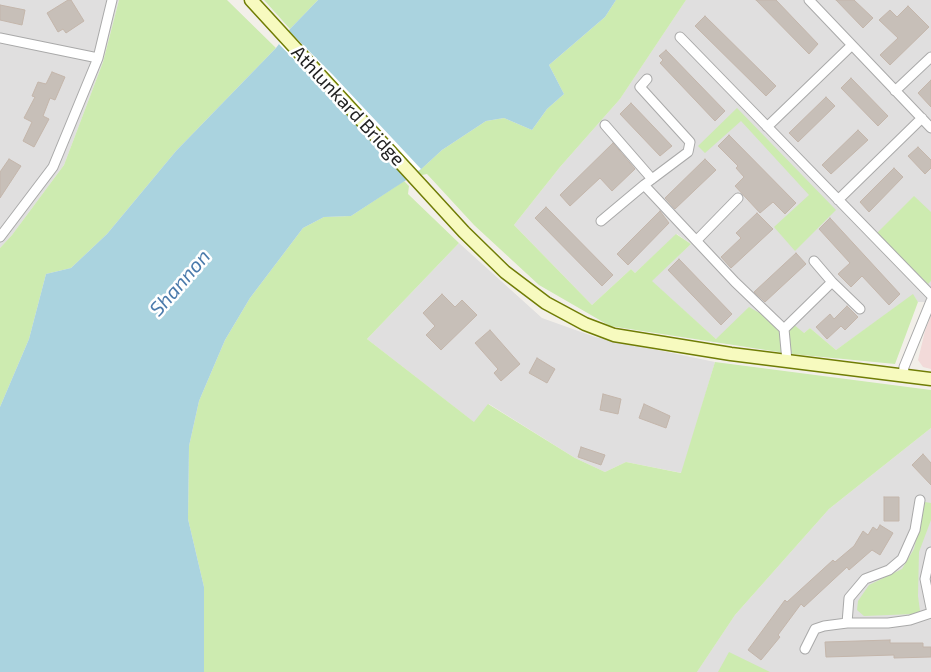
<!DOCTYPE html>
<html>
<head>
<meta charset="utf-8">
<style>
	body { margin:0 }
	canvas { display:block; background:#f2efe9 }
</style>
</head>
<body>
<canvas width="931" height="672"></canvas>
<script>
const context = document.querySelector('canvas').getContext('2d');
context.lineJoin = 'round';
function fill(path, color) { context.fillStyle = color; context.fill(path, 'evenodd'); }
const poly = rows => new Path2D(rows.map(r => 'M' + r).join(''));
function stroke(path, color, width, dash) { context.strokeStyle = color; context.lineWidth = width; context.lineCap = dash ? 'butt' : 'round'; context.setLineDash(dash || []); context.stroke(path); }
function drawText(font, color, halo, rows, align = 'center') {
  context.font = font + ' "Exo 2",sans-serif'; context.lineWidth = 5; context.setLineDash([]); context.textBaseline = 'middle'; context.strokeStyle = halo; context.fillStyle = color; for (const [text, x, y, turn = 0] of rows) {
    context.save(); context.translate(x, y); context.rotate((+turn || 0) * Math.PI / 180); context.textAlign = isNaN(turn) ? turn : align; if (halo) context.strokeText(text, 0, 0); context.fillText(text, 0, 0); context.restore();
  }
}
const residential = poly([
	[0,0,119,0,103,62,64,165,12,235,0,248],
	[686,0,931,0,931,302,918,302,913,295,836,350,810,328,804,333,716,339,651,281,691,244,677,234,635,273,631,269,592,305,514,225,560,167,620,99],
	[459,243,542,318,595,337,715,362,682,473,626,462,605,472,575,458,489,404,475,423,367,339],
	[931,428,931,672,697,672,735,615,829,509]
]);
const commercial = poly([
	[931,315,931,369,923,367,918,360,925,331]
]);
const grass = poly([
	[119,0,227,0,276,48,176,151,107,234,71,268,46,274,29,339,0,407,0,248,12,235,64,165,103,62],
	[264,0,318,0,290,29],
	[616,0,686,0,620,99,560,167,514,225,592,305,631,269,635,273,676,234,691,244,652,281,716,339,749,307,786,328,793,324,804,333,810,328,836,350,913,294,918,302,895,364,792,354,610,326,539,285,474,225,427,174,422,175,417,173,442,150,486,121,504,118,532,130,547,109,564,94,549,65,605,17],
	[737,108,836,210,795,251,774,227,809,195,741,121,705,153,698,146],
	[404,181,409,186,408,194,459,243,367,339,474,422,488,404,575,458,605,472,626,462,681,473,715,362,931,390,931,428,829,509,735,615,697,672,204,672,204,587,188,519,189,446,199,401,225,340,250,298,303,228,324,217,351,216],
	[914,196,931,212,931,281,928,284,877,233],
	[925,502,931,503,931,520,919,552,918,596,920,611,914,614,864,616,857,610,858,601,869,585,902,569,914,549],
	[729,652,770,672,718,672]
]);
const water = poly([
	[318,0,616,0,605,17,549,65,564,94,547,109,532,130,504,118,486,121,442,150,417,173,351,216,324,217,303,228,250,298,225,340,199,401,189,446,188,519,204,587,204,672,0,672,0,407,29,339,46,274,71,268,107,234,176,151,276,48,290,29]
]);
const pier = poly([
	[289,31,333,75,421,169,406,179,383,152,279,44]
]);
const building = poly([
	[68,0,71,0,84,21,66,33,63,29,58,32,47,13,68,0],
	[756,0,776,0,818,44,809,54,756,0],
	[836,0,854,0,873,18,863,28,836,0],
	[0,5,25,10,22,25,0,20,0,5],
	[908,6,929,27,890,65,880,55,898,38,879,20,890,10,897,17,908,6],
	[705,16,776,86,766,96,695,26,705,16],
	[666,50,725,111,715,121,660,63,663,60,659,56,666,50],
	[52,72,65,77,55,100,50,98,43,116,49,119,34,147,23,141,32,122,24,118,35,97,32,96,38,82,46,84,52,72],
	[851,78,888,116,878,126,841,88,851,78],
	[931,80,931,107,918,93,931,80],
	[826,97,835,106,798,142,789,133,826,97],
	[631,103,672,146,660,156,620,114,631,103],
	[858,130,868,140,831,174,822,165,858,130],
	[729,135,796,203,785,214,773,202,760,213,735,186,744,177,736,168,738,166,718,146,729,135],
	[613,143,635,169,612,191,600,178,570,206,560,195,613,143],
	[918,147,931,160,931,168,925,174,908,156,918,147],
	[9,159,21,166,0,198,0,172,9,159],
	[705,159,716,170,675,209,665,198,705,159],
	[894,168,903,177,869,212,860,202,894,168],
	[546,207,613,275,602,286,535,218,546,207],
	[660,211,669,223,628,265,617,254,660,211],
	[757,213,773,229,731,268,721,257,741,238,736,233,757,213],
	[830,218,900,294,889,305,862,276,851,287,838,274,850,263,819,229,830,218],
	[796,253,806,264,765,302,754,292,796,253],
	[679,259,732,314,721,325,668,270,679,259],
	[442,294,455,307,462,300,477,315,441,350,426,335,435,326,423,313,442,294],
	[847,306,858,317,845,330,841,326,827,339,816,327,830,314,834,319,847,306],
	[490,330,520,364,501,381,494,373,498,369,475,343,490,330],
	[537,358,555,369,547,383,529,373,537,358],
	[603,394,621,399,618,414,600,410,603,394],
	[644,404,670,416,666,428,639,418,644,404],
	[581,447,605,455,601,465,578,457,581,447],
	[923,454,931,463,931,485,912,465,923,454],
	[884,497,899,497,899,521,884,521,884,497],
	[880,525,893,533,880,555,872,550,849,570,847,567,804,607,801,604,778,635,780,637,761,660,748,650,785,600,787,602,833,560,835,562,848,551,854,546,863,531,868,535,873,527,877,530,880,525],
	[890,640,890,643,923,643,923,647,931,647,931,657,894,658,894,655,826,657,825,642,890,640]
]);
const minor = poly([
	[809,0,931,128],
	[680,37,931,295],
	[0,38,98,58],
	[895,91,931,57],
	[605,125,652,179],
	[767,127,852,45],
	[644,185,688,152,690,142,640,87,647,79],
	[838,200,922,118],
	[601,221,644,185,735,282,784,329,787,361],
	[0,237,53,167,98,58,112,0],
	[697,240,738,198],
	[814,261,832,282],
	[784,329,832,282,860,309],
	[903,376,904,367,931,301],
	[920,500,915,530,902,559,889,570,865,579,849,598,847,623,888,623,910,620,931,613],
	[931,552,925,579,931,608],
	[805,649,815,629,824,626,847,623]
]);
const secondary = poly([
	[251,0,464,232,505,272,546,303,585,324,614,335,731,354,931,379]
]);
const streetNames = [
	["Athlunkard Bridge",348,106,47]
];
const waterNames = [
	["Shannon",180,283,-49]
];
fill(residential, '#e0dfdf');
fill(commercial, '#f2dad9');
fill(grass, '#cdebb0');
fill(water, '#aad3df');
fill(pier, '#fff');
fill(building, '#c7bfb8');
stroke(building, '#c4b6ab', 1);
stroke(minor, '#a9a9a9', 11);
stroke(secondary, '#707d05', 15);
stroke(minor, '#fff', 9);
stroke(secondary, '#f7fabf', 12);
drawText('19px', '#222', '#fff', streetNames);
drawText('italic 20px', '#4a7aab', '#fff', waterNames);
</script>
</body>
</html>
